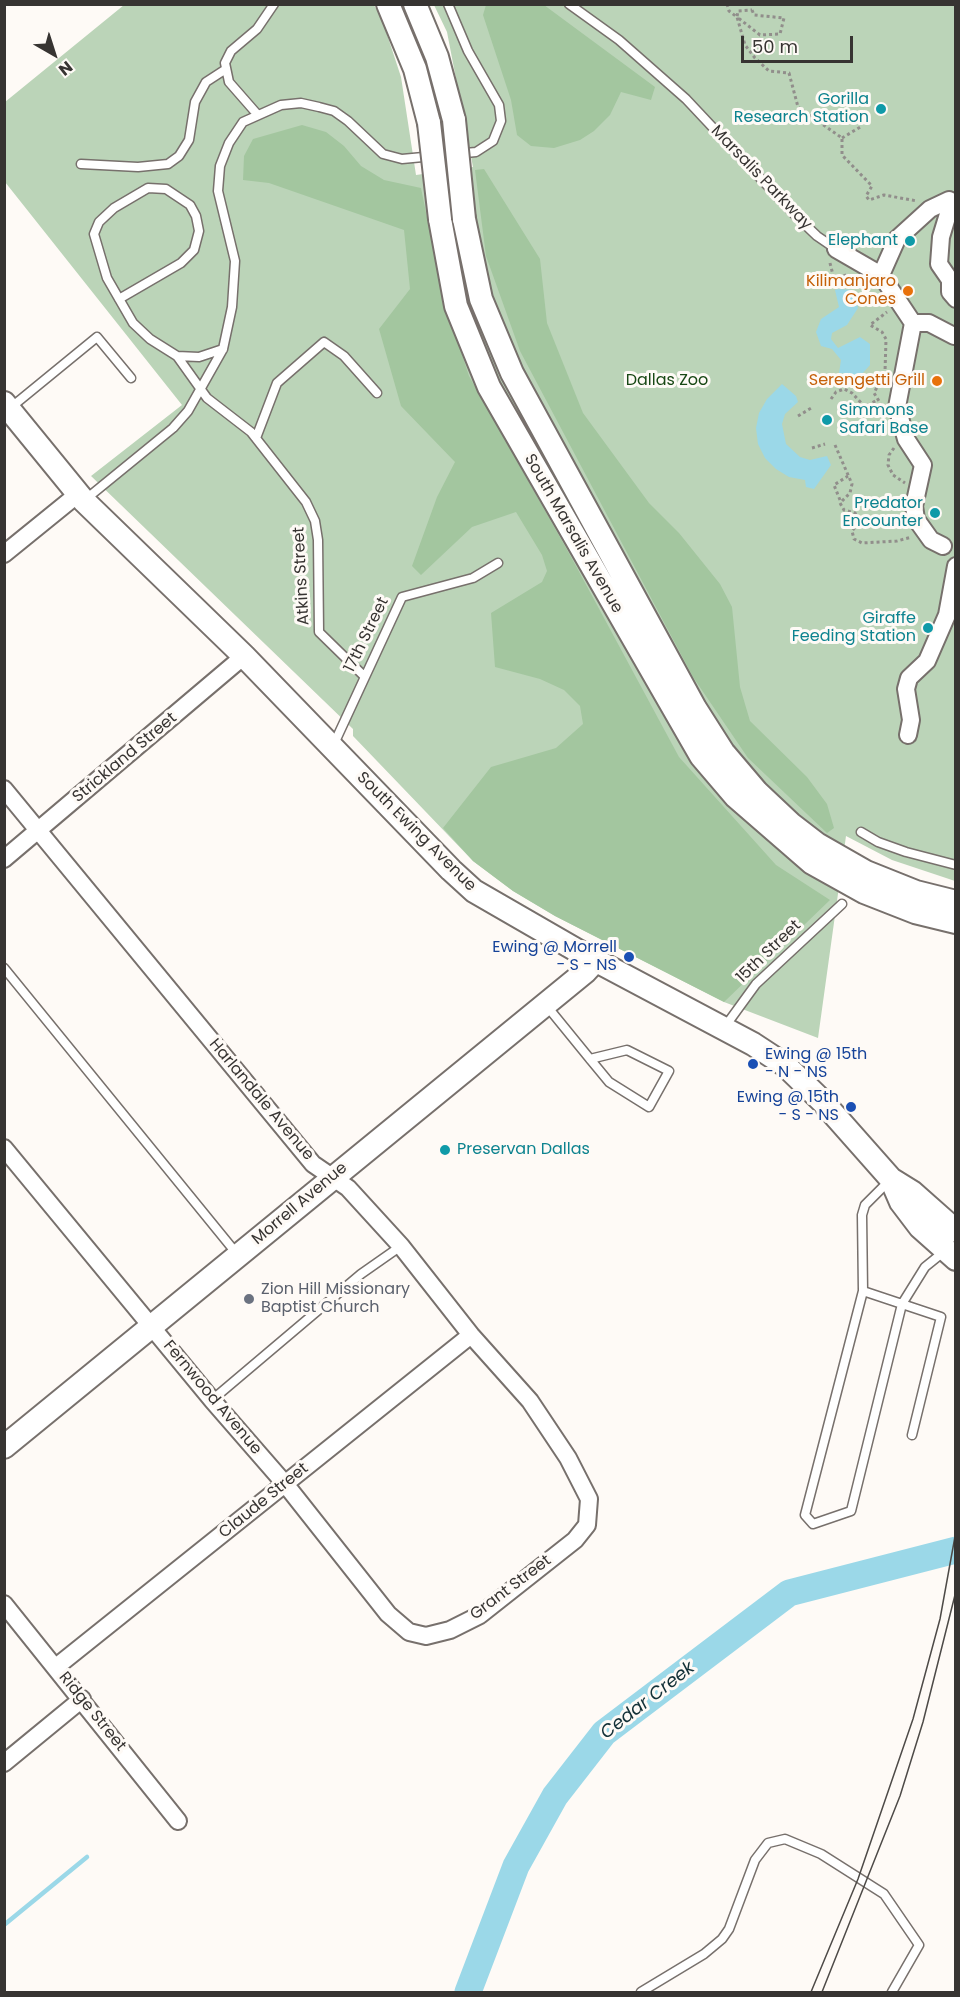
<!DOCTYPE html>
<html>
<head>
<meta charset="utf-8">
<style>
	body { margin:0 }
	#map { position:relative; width:960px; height:1997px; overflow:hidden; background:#fefaf6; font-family:Poppins,sans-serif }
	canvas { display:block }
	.frame { position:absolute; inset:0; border:6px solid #373432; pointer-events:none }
	.north { position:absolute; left:24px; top:24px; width:60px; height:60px; -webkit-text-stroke:4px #fefaf6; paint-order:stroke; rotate:141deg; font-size:16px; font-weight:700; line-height:24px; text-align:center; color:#373432 }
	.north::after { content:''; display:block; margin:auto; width:21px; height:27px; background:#373432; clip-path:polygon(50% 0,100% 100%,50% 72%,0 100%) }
	.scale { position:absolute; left:741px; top:36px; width:112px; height:27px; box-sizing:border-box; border:3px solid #373432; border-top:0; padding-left:8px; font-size:18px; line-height:21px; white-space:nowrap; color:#373432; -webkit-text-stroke:4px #fefaf6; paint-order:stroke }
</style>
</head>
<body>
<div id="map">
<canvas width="960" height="1997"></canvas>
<div class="frame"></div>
<div class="north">N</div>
<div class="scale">50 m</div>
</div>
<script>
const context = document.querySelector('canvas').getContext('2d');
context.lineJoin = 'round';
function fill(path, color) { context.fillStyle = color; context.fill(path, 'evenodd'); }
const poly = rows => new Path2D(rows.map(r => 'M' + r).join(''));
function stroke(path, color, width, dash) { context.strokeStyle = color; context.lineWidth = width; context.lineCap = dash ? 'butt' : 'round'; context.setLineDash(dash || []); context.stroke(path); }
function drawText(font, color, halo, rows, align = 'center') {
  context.font = font + ' Poppins,sans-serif'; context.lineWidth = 6; context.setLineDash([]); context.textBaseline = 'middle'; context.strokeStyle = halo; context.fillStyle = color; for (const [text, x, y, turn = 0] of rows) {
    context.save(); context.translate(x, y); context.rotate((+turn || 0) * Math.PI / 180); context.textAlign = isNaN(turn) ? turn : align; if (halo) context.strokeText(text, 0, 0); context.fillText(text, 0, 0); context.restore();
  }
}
const green = poly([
	[124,5,374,5,383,22,401,77,416,175,473,167,447,32,434,5,955,5,955,881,892,860,846,836,818,1038,724,1002,555,916,513,891,473,861,353,736,353,729,91,476,182,405,5,182,5,102]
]);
const forest = poly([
	[486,5,544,5,655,87,651,100,621,92,610,115,594,131,580,140,554,148,531,146,517,135,511,100,483,15],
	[302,125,326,132,344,146,361,166,384,180,421,188,443,296,469,376,570,555,679,757,776,865,830,900,724,1002,555,916,513,891,473,861,443,828,491,767,556,748,583,724,580,706,564,690,540,679,495,667,491,613,542,582,547,571,542,555,516,512,472,527,421,575,412,566,437,497,455,462,401,406,379,329,410,289,404,230,269,183,243,180,244,156,253,139],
	[484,169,540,259,547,323,583,413,649,503,679,533,720,584,732,607,740,687,750,721,807,777,827,804,834,828,827,833,748,758,693,677,520,351,486,256,475,170]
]);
const water = poly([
	[838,289,853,290,858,308,847,325,832,333,831,339,838,348,860,337,870,344,870,365,861,375,839,373,841,360,832,349,821,346,816,332,821,319,839,307,835,290],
	[782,384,796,396,798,402,785,414,782,424,786,444,800,457,810,460,827,456,831,465,814,489,806,487,805,480,789,477,776,469,765,458,758,444,756,428,759,413,767,399]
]);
const stream = poly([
	[4,1925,87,1857]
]);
const river = poly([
	[468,1992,516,1866,555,1796,604,1733,789,1593,956,1550]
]);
const path = poly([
	[727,4,729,11,737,17,745,45,755,58,769,71,789,73,798,107,842,138,842,155,872,186,866,196,869,200,884,195,917,201],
	[844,4,853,4],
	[752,10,754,15,784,18,780,34,760,35,737,17,738,11,752,10],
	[842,138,862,126],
	[830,263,833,275,839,278,848,274],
	[831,399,836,392,844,389,852,393,865,407,877,400],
	[882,406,874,393,885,372,886,339,882,332,870,325,887,312],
	[798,416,813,407],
	[835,445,852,484,850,493,840,503,844,510,855,513,858,517,857,525,852,531,854,539,862,543,897,541,912,537],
	[812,448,825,444],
	[894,448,889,455,888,465,893,475,905,483],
	[840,500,834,485,848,476]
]);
const lane = poly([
	[569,4,619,40,686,99,795,215,817,236,836,249],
	[257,114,229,82,225,63,231,51,257,29,274,4],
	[81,164,138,167,168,164,179,156,189,140,195,102,206,82,226,69],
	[119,299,181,263,194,250,199,231,196,216,190,205,166,189,148,188,114,208,99,222,94,234,107,278,133,323,150,339,177,356,207,398,251,432,306,502,315,521,318,540,319,632,364,676],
	[177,356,199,357,223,349],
	[9,409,97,337,131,378],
	[256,438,277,383,324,342,344,356,377,393],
	[86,499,173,428,188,411,223,349,232,307,235,261,218,191,220,166,229,143,243,122,281,105,301,103,319,107,334,111,348,121,383,154,402,159,476,152,493,141,501,121,499,105,468,51,448,4],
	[333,746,402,597,473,578,498,563],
	[861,832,878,842,906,852,956,865],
	[4,968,237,1254],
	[546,1005,590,1059,609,1082,649,1107,669,1071,627,1050,590,1059],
	[724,1028,756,984,842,904],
	[863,1291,902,1304,851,1511,813,1524,805,1515,863,1291,862,1215,865,1205,889,1181],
	[212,1400,361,1274,401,1246],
	[912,1435,941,1317,902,1304,925,1267,946,1250],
	[641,1992,704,1954,722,1939,729,1929,755,1860,768,1843,785,1839,821,1854,884,1894,919,1945,892,1992]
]);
const street = poly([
	[956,205,948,214,941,237,939,264,950,280,950,292,956,299],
	[836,249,881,275,913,323,929,323,954,336],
	[881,275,897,239,930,209,949,200,956,204],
	[913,323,897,407,906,439,923,465,914,506,916,519,931,540,943,546],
	[4,554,78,494],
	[908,735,911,720,906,689,909,678,927,661,947,615,956,566],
	[4,789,313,1164,348,1188,401,1246,471,1335,530,1401,568,1458,589,1499,587,1525,575,1540,480,1615,450,1630,426,1636,409,1632,388,1614,286,1485,212,1400,4,1148],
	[4,859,244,656],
	[4,1604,178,1821],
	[56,1667,471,1335],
	[4,1763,82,1699]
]);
const secondary = poly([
	[388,4,415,69,429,123],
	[415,4,437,57,454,120],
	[440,219,456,306,489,387,701,756,736,797,812,863,864,892,915,912,956,922],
	[464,219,481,299,512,373,695,708,723,752,757,792,791,824,817,844,866,872,916,892,956,902],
	[4,403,84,501,244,656,451,870,474,891,578,951,753,1044,785,1065,822,1101,891,1179,912,1192,956,1231],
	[891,1179,901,1202,920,1227,956,1259],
	[4,1447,585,972,596,960]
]);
const tram = poly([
	[811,1992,858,1879,913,1719,940,1619,956,1531],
	[822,1992,900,1796,923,1722,956,1591]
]);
const secondaryBridge = poly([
	[454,120,464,219],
	[429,123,440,219]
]);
const markers = [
	[881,109,6,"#0f9aa8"],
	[910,241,6,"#0f9aa8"],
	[908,291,6,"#e8710a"],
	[937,381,6,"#e8710a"],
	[827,420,6,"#0f9aa8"],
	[935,513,6,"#0f9aa8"],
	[928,628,6,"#0f9aa8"],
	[629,957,6,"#1a4fb4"],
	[753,1064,6,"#1a4fb4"],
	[851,1107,6,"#1a4fb4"],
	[445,1150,6,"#0f9aa8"],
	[249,1299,6,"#6b7280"]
];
const cultureNames = [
	["Gorilla",869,100],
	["Research Station",869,118],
	["Elephant",898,241],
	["Simmons",839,411,"left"],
	["Safari Base",839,429,"left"],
	["Predator",923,504],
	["Encounter",923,522],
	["Giraffe",916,619],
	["Feeding Station",916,637],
	["Preservan Dallas",457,1150,"left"]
];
const streetNames = [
	["Marsalis Parkway",761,178,46],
	["South Marsalis Avenue",573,534,60],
	["Atkins Street",302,576,-93],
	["17th Street",367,635,-64],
	["Strickland Street",125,758,-40],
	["South Ewing Avenue",416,832,45],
	["15th Street",769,952,-44],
	["Harlandale Avenue",261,1100,50],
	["Morrell Avenue",300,1204,-40],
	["Fernwood Avenue",212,1398,50],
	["Claude Street",264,1501,-39],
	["Grant Street",511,1588,-37],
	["Ridge Street",92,1712,51]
];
const foodNames = [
	["Kilimanjaro",896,282],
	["Cones",896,300],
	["Serengetti Grill",925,381]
];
const parkNames = [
	["Dallas Zoo",667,381]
];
const transitNames = [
	["Ewing @ Morrell",617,948],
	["- S - NS",617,966],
	["Ewing @ 15th",765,1055,"left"],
	["- N - NS",765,1073,"left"],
	["Ewing @ 15th",839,1098],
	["- S - NS",839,1116]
];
const worshipNames = [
	["Zion Hill Missionary",261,1290],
	["Baptist Church",261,1308]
];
const waterNames = [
	["Cedar Creek",648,1701,-38]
];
fill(green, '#bbd4b8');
fill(forest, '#a3c69f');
fill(water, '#9bd8e8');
stroke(stream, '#9bd8e8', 4.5);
stroke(river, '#9bd8e8', 27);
stroke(lane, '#77706c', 11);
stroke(street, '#77706c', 20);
stroke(secondary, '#77706c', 26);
stroke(path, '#918e8b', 3, [3, 3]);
stroke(lane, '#fff', 8);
stroke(street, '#fff', 16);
stroke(secondary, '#fff', 22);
stroke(tram, '#4d4a47', 1.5);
stroke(secondaryBridge, '#77706c', 26, []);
stroke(secondaryBridge, '#fff', 22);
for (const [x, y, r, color] of markers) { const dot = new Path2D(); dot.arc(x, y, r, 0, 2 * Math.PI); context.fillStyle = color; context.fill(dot); stroke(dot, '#fefaf6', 2); }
drawText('16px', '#0d838f', '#fefaf6', cultureNames, 'right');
drawText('16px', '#373432', '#fefaf6', streetNames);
drawText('16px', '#c56008', '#fefaf6', foodNames, 'right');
drawText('16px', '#184815', '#fefaf6', parkNames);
drawText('16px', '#164399', '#fefaf6', transitNames, 'right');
drawText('16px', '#5b616d', '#fefaf6', worshipNames, 'left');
drawText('italic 18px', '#123037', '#fefaf6', waterNames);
</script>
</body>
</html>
